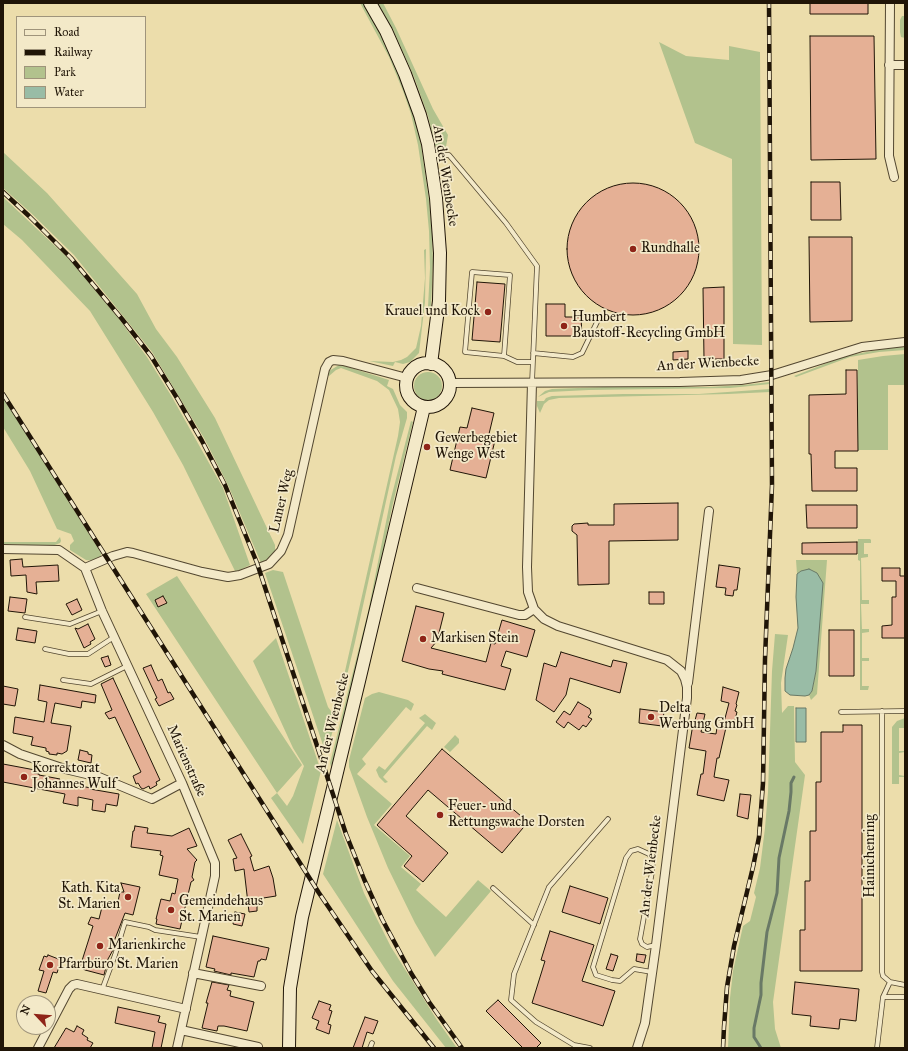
<!DOCTYPE html>
<html>
<head>
<meta charset="utf-8">
<style>
	body { margin:0 }
	#map { position:relative; width:908px; height:1051px; overflow:hidden; background:#ecddab; font-family:"IM FELL Great Primer",serif }
	canvas { display:block }
	.frame { position:absolute; inset:0; border:4px solid #201507; pointer-events:none }
	.legend { position:absolute; left:16px; top:16px; width:130px; height:92px; box-sizing:border-box; background:#f3e9c8; border:1px solid #9f947b; margin:0; padding:5px 7px; list-style:none; font-size:12px; color:#201507 }
	.legend li { display:flex; align-items:center; gap:8px; height:20px }
	.legend b { width:20px; border:1px solid #9f947b }
	.north { position:absolute; left:16px; top:995px; width:40px; height:40px; box-sizing:border-box; background:#f3e9c8; border:1px solid #9f947b; border-radius:50%; rotate:296deg; font-size:11px; font-weight:700; line-height:16px; text-align:center; color:#201507 }
	.north::after { content:''; display:block; margin:auto; width:14px; height:18px; background:#8f2418; clip-path:polygon(50% 0,100% 100%,50% 72%,0 100%) }
</style>
</head>
<body>
<div id="map">
<canvas width="908" height="1051"></canvas>
<div class="frame"></div>
<ul class="legend">
<li><b style="height:5px;background:#f3e9c8"></b>Road</li>
<li><b style="height:5px;background:#201507"></b>Railway</li>
<li><b style="height:11px;background:#b2c28d"></b>Park</li>
<li><b style="height:11px;background:#99bca6"></b>Water</li>
</ul>
<div class="north">N</div>
</div>
<script>
const context = document.querySelector('canvas').getContext('2d');
context.lineJoin = 'round';
function fill(path, color) { context.fillStyle = color; context.fill(path, 'evenodd'); }
const poly = rows => new Path2D(rows.map(r => 'M' + r).join(''));
function stroke(path, color, width, dash) { context.strokeStyle = color; context.lineWidth = width; context.lineCap = dash ? 'butt' : 'round'; context.setLineDash(dash || []); context.stroke(path); }
function drawText(font, color, halo, rows, align = 'center') {
  context.font = font + ' "IM FELL Great Primer",serif'; context.lineWidth = 3.5; context.setLineDash([]); context.textBaseline = 'middle'; context.strokeStyle = halo; context.fillStyle = color; for (const [text, x, y, turn = 0] of rows) {
    context.save(); context.translate(x, y); context.rotate((+turn || 0) * Math.PI / 180); context.textAlign = isNaN(turn) ? turn : align; if (halo) context.strokeText(text, 0, 0); context.fillText(text, 0, 0); context.restore();
  }
}
const green = poly([
	[360,3,364,3,392,55,414,113,421,144,429,200,432,233,433,261,431,307,428,307,430,268,429,231,426,199,418,145,411,114,403,91,389,57],
	[378,3,383,3,396,28,433,109,448,135,446,147,443,151,439,151,436,148,428,116,414,77,393,30],
	[902,16,905,16,905,38,901,37,900,32,900,20],
	[659,42,686,56,729,60,729,46,760,52,762,345,733,344,732,159,695,143],
	[3,152,47,193,137,294,156,329,177,357,215,418,275,545,275,551,265,563,261,563,228,485,204,438,152,352,74,255,31,213,3,188],
	[3,197,70,260,119,319,147,357,172,397,223,488,250,565,240,570,235,571,183,465,153,412,90,311,22,240,3,224],
	[426,249,425,302,419,353,410,362,403,364,395,362,393,366,369,361,393,362,401,360,407,357,416,348,421,326,425,278,424,250],
	[905,347,905,350,879,352,850,357,796,377,794,376,845,356,888,348],
	[905,354,905,385,888,385,888,450,858,450,858,360,883,356],
	[339,365,345,366,389,380,387,386,393,389,400,405,407,412,407,418,396,456,355,642,338,713,326,754,265,573,273,570,283,572,328,707,331,711,336,711,398,436,400,422,398,409,389,390,377,381,341,368,336,370,329,376,327,374,329,371],
	'414 386a14 14 0 1 1 28 0a14 14 0 1 1-28 0Z',
	[770,382,770,384,730,388,589,390,549,392,538,397,545,391,552,389,604,387,709,387,743,385],
	[770,389,770,392,728,394,559,398,549,400,544,404,540,413,537,406,537,401,544,401,546,398,552,396,623,394,699,394],
	[3,397,101,553,101,557,95,561,86,560,70,550,70,545,74,541,71,534,57,529,30,471,3,427],
	[411,421,413,422,393,503,370,614,340,735,331,767,330,763,368,612,390,502],
	[60,537,61,541,60,543,52,546,3,544,3,542,56,542],
	[858,539,870,539,871,540,871,543,864,543,864,554,868,554,868,557,861,558,862,600,869,600,869,604,861,604,862,629,869,629,869,632,862,633,862,658,869,658,869,661,862,661,862,686,869,686,868,690,860,690,860,561,858,560],
	[796,560,827,560,817,694,811,700,809,695,812,691,816,671,820,609,812,570,801,571,797,574],
	[177,576,302,765,277,793,287,806,293,796,304,766,293,748,253,661,276,638,321,771,303,844,271,798,277,793,146,594],
	[775,634,788,635,781,683,782,713,788,706,794,706,795,762,805,775,773,1002,775,1029,781,1048,728,1048,730,998,733,971,743,926,750,921,756,897,754,893,760,868,765,828,768,792,772,671],
	[379,692,408,700,414,704,411,711,406,707,362,759,366,764,357,774,392,804,374,825,410,856,401,867,421,884,416,890,446,917,478,880,491,891,435,957,415,923,388,868,367,817,349,767,349,760,365,698,372,694],
	[425,714,436,723,432,730,427,726,383,777,388,782,385,783,379,777,376,770,379,766,385,770,425,723,419,718],
	[905,718,905,728,899,728,899,751,905,751,905,752,899,753,899,775,905,776,905,777,899,777,899,784,892,784,892,727,897,721],
	[455,735,459,739,459,743,450,752,444,747],
	[337,820,364,893,391,947,437,1020,457,1048,446,1048,393,981,323,874]
]);
const water = poly([
	[809,569,817,573,823,583,816,671,812,691,809,695,805,696,790,695,785,691,785,678,786,669,793,648,798,628,796,597,797,574,801,571,809,569],
	[796,708,806,708,806,742,796,742,796,708]
]);
const stream = poly([
	[761,1048,754,1037,754,1028,761,995,761,983,767,932,777,893,779,858,789,811,791,792,791,783,794,777]
]);
const building = poly([
	[810,3,868,3,868,14,810,14,810,3],
	[810,36,874,36,876,159,811,160,810,36],
	[811,182,840,182,841,220,811,220,811,182],
	'567 249a66 66 0 1 1 132 0a66 66 0 1 1-132 0Z',
	[809,237,852,237,852,321,810,322,809,237],
	[477,282,505,284,500,342,472,340,477,282],
	[724,287,724,359,704,359,703,288,724,287],
	[546,304,565,304,565,317,581,317,582,336,546,336,546,304],
	[688,351,688,359,673,360,673,352,688,351],
	[846,370,857,370,858,451,835,451,835,468,857,468,857,491,812,491,811,454,809,454,809,395,846,394,846,370],
	[472,408,494,413,489,434,496,436,486,478,450,470,460,427,467,428,472,408],
	[678,503,678,540,609,541,609,584,578,585,577,535,572,531,572,526,574,524,588,523,588,525,614,525,614,504,678,503],
	[806,505,857,505,857,528,807,528,806,505],
	[857,542,857,554,802,554,802,543,857,542],
	[22,559,23,567,58,565,59,581,36,582,37,594,27,592,26,575,11,576,10,560,22,559],
	[719,565,740,568,737,590,734,590,733,596,725,595,726,588,716,587,719,565],
	[882,568,900,568,900,576,905,576,905,638,882,638,882,626,892,625,892,597,896,597,896,581,882,581,882,568],
	[649,592,664,592,664,604,649,604,649,592],
	[163,596,167,603,158,607,155,600,163,596],
	[10,597,27,599,25,613,8,611,10,597],
	[77,599,82,610,72,615,66,604,77,599],
	[416,606,444,613,437,641,431,648,486,662,491,643,495,644,502,620,535,630,527,657,506,651,501,666,511,669,505,690,442,674,443,671,429,669,402,661,416,606],
	[88,624,95,639,90,642,91,644,84,648,75,628,78,629,88,624],
	[18,628,37,631,35,643,16,640,18,628],
	[829,630,854,630,854,676,829,676,829,630],
	[561,652,611,667,613,660,627,663,620,693,570,678,566,695,554,712,536,700,544,663,556,667,561,652],
	[108,656,111,665,105,667,101,658,108,656],
	[151,665,158,681,162,679,168,693,170,692,174,699,159,706,155,699,157,698,143,668,151,665],
	[113,678,160,780,156,782,157,785,150,789,149,786,143,789,141,788,138,783,136,784,133,776,141,772,115,717,109,719,105,713,112,710,101,684,113,678],
	[40,685,96,695,95,703,82,701,81,708,55,703,51,723,71,726,67,751,62,754,57,753,57,755,49,754,49,752,46,751,46,748,31,745,33,737,13,733,15,717,44,722,47,702,38,700,40,685],
	[3,686,18,689,15,706,3,704,3,686],
	[723,687,739,692,736,704,737,705,735,711,737,712,734,724,727,723,719,758,717,758,714,777,729,780,724,801,697,795,701,774,703,774,706,751,689,748,693,724,694,724,697,713,705,714,701,732,716,734,718,721,724,722,729,703,721,701,723,687],
	[578,702,590,709,591,713,588,717,592,719,586,727,583,725,579,730,568,722,564,728,556,722,564,711,570,715,578,702],
	[640,709,664,712,662,726,639,723,640,709],
	[843,725,862,725,862,971,800,971,800,930,805,930,805,881,810,881,810,831,816,831,816,782,821,782,821,732,843,732,843,725],
	[442,749,528,822,502,853,428,790,406,816,448,853,423,882,404,866,412,856,377,825,442,749],
	[80,750,88,752,88,754,92,755,91,763,78,760,80,750],
	[3,764,35,770,34,773,39,774,39,775,60,779,59,782,91,788,90,789,119,794,117,806,106,804,105,812,92,810,93,800,78,797,78,806,63,803,65,794,3,782,3,764],
	[740,794,751,795,748,819,737,816,740,794],
	[135,826,148,828,147,833,172,836,189,828,197,846,187,849,197,860,195,862,192,877,194,880,191,882,180,929,156,924,157,919,156,919,161,899,170,901,172,893,175,894,178,879,159,875,163,856,160,855,161,851,131,847,133,831,134,831,135,826],
	[241,834,252,856,250,857,254,871,269,866,273,878,276,896,257,899,257,911,249,912,244,869,235,871,233,859,237,858,228,840,241,834],
	[121,883,140,887,133,915,125,913,113,944,113,950,108,959,104,975,85,970,80,967,93,926,88,924,91,917,99,919,103,903,117,906,120,892,124,892,121,883],
	[570,886,608,898,600,924,562,912,570,886],
	[235,912,245,914,242,926,233,924,235,912],
	[550,931,594,945,582,981,615,991,603,1026,532,1003,545,961,541,960,550,931],
	[213,936,269,948,266,960,261,959,260,961,258,961,254,977,231,973,231,975,214,971,215,969,206,967,213,936],
	[611,954,618,956,613,971,606,969,611,954],
	[637,954,646,955,644,963,636,961,637,954],
	[48,955,61,960,57,973,53,972,46,993,38,991,44,971,39,970,44,956,47,957,48,955],
	[212,982,229,985,227,990,231,991,230,996,254,1002,247,1031,224,1026,218,1026,217,1031,202,1028,208,1003,206,1003,212,982],
	[795,982,859,989,856,1021,840,1019,839,1029,810,1026,811,1016,792,1014,795,982],
	[498,1000,541,1043,536,1048,523,1048,486,1011,498,1000],
	[319,1001,331,1005,329,1010,332,1011,328,1024,331,1025,329,1034,316,1029,319,1021,312,1018,319,1001],
	[118,1007,160,1016,158,1022,166,1024,161,1048,152,1048,155,1032,115,1023,118,1007],
	[365,1017,378,1021,373,1034,367,1032,362,1048,353,1048,365,1017],
	[77,1026,84,1030,82,1034,88,1038,87,1040,93,1043,90,1048,54,1048,66,1028,74,1032,77,1026]
]);
const lane = poly([
	[432,155,449,155,506,223,537,266,532,383],
	[533,353,573,357,582,353,599,318],
	[504,356,510,275,472,272,465,352,504,356,517,362,532,362],
	[25,617,70,624,102,611],
	[45,649,69,654,88,654,114,637],
	[63,680,91,684,127,666],
	[882,711,882,972,883,976,890,982,905,985],
	[841,712,905,711],
	[493,888,534,925],
	[652,972,634,969,620,981,612,980,596,975,593,967,626,858,631,851,638,849,649,854,653,860,652,872,640,939,642,944,647,947,656,945],
	[102,990,115,955,125,922,149,927,155,930,201,937],
	[883,997,905,997],
	[370,1048,372,1043],
	[590,1048,574,1045,536,1022,511,1000,514,974,549,887,608,819],
	[877,1048,883,997,890,982]
]);
const street = poly([
	[890,3,889,156,894,177],
	[889,65,905,65],
	[450,383,680,382,741,380,772,375,862,347,905,342],
	[532,383,527,567,528,592,534,609,544,619,558,626,667,660,681,671,685,679,687,687,687,698,656,945,645,1023,637,1048],
	[3,549,59,550,85,568,102,611,182,783,215,863,215,876,177,1048],
	[85,568,113,556,127,552,133,553,202,572,228,577,240,575,269,564,281,551,288,535,325,369,329,362,333,360,343,361,407,378],
	[417,588,519,615,525,615,534,609],
	[688,683,709,511],
	[3,745,20,754,65,769,99,777,152,799,182,783],
	[193,973,261,986],
	[181,1030,258,1047],
	[38,1048,69,989,73,985,77,984,186,1009]
]);
const secondary = poly([
	[370,3,386,31,405,74,420,115,428,144,436,198,440,253,439,301,431,364],
	'406 385a22 22 0 1 1 44 0a22 22 0 1 1-44 0Z',
	[289,1048,290,988,302,917,359,681,424,407]
]);
const rail = poly([
	[3,192,29,216,71,258,122,319,151,356,177,398,202,441,225,485,257,563,346,834,364,879,382,919,411,973,429,1002,462,1048],
	[3,394,319,893,372,971,434,1048],
	[723,1048,724,1027,727,987,734,946,753,867,759,837,763,783,765,659,772,485,769,3]
]);
const markers = [
	[633,249,4,"#8f2418"],
	[488,312,4,"#8f2418"],
	[564,326,4,"#8f2418"],
	[427,447,4,"#8f2418"],
	[423,639,4,"#8f2418"],
	[651,717,4,"#8f2418"],
	[24,777,4,"#8f2418"],
	[440,815,4,"#8f2418"],
	[128,897,4,"#8f2418"],
	[171,910,4,"#8f2418"],
	[100,946,4,"#8f2418"],
	[50,965,4,"#8f2418"]
];
const streetNames = [
	["An der Wienbecke",445,176,81],
	["An der Wienbecke",708,364,-3],
	["Luner Weg",282,501,-77],
	["An der Wienbecke",333,723,-76],
	["Marienstraße",186,761,66],
	["Hainichenring",871,856,-90],
	["An der Wienbecke",651,866,-83]
];
const poiNames = [
	["Rundhalle",641,249],
	["Krauel und Kock",480,312,"right"],
	["Humbert",572,318],
	["Baustoff-Recycling GmbH",572,334],
	["Gewerbegebiet",435,439],
	["Wenge West",435,455],
	["Markisen Stein",431,639],
	["Delta",659,709],
	["Werbung GmbH",659,725],
	["Korrektorat",32,769],
	["Johannes Wulf",32,785],
	["Feuer- und",448,807],
	["Rettungswache Dorsten",448,823],
	["Kath. Kita",120,889,"right"],
	["St. Marien",120,905,"right"],
	["Gemeindehaus",179,902],
	["St. Marien",179,918],
	["Marienkirche",108,946],
	["Pfarrbüro St. Marien",58,965]
];
fill(green, '#b2c28d');
fill(water, '#99bca6');
stroke(water, '#697966', 1);
stroke(stream, '#697966', 3);
fill(building, '#e5b095');
stroke(building, '#201507', 1);
stroke(lane, '#534730', 5.5);
stroke(street, '#534730', 10);
stroke(secondary, '#201507', 14);
stroke(lane, '#f3e9c8', 4);
stroke(street, '#f3e9c8', 8);
stroke(secondary, '#f3e9c8', 12);
stroke(rail, '#201507', 4.5);
stroke(rail, '#f3e9c8', 3, [9]);
for (const [x, y, r, color] of markers) { const dot = new Path2D(); dot.arc(x, y, r, 0, 2 * Math.PI); context.fillStyle = color; context.fill(dot); stroke(dot, '#f3e9c8', 1.5); }
drawText('14px', '#201507', '#f3e9c8', streetNames);
drawText('14px', '#201507', '#f3e9c8', poiNames, 'left');
</script>
</body>
</html>
